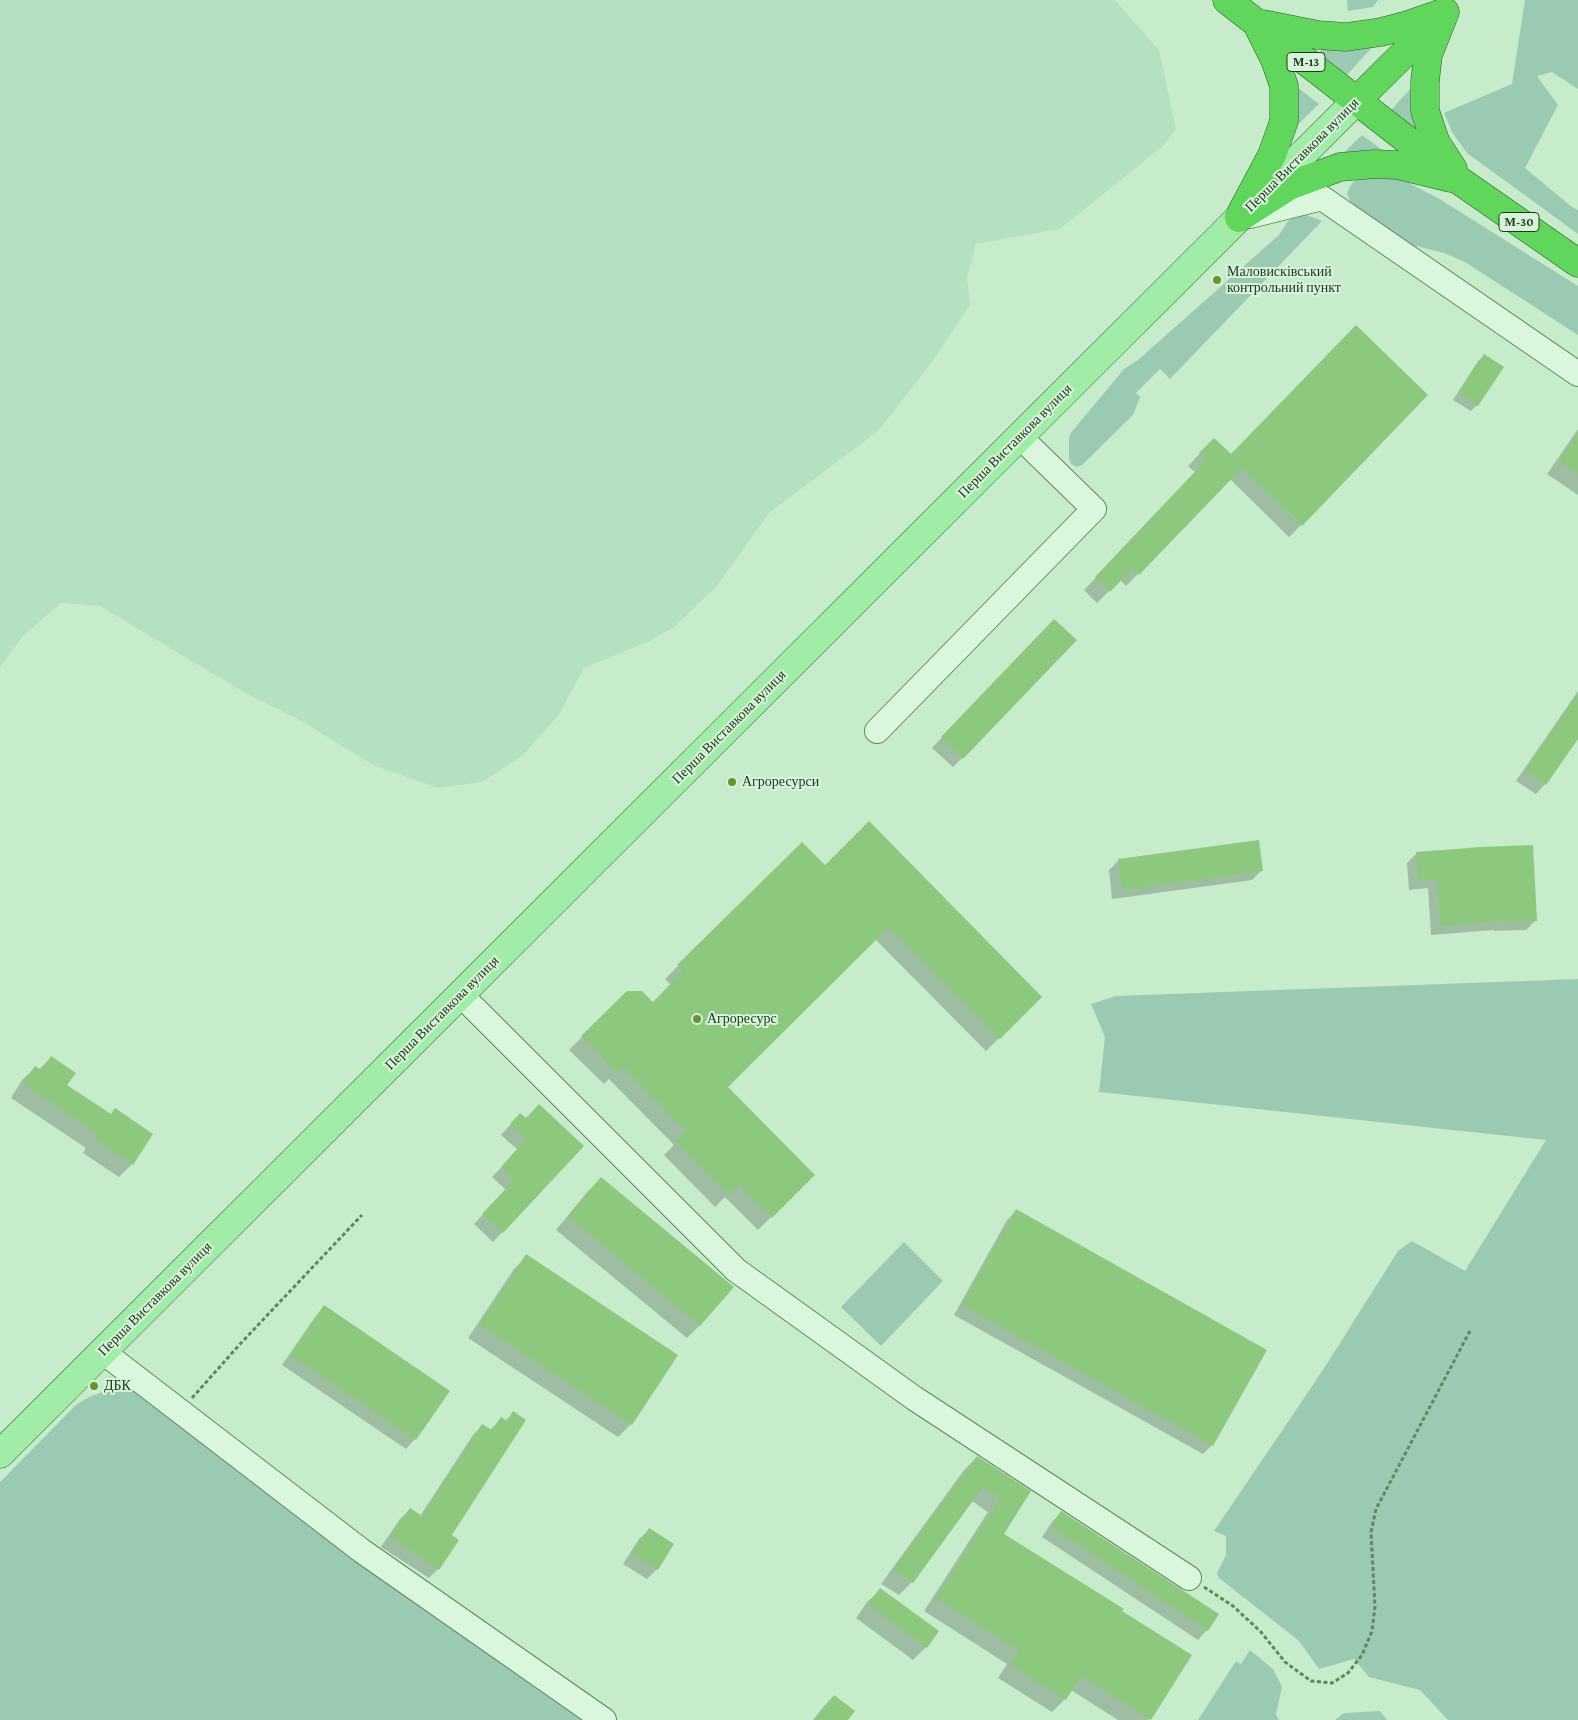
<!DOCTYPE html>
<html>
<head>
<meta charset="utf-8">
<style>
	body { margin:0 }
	canvas { display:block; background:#c7eccb }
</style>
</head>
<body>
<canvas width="1578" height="1720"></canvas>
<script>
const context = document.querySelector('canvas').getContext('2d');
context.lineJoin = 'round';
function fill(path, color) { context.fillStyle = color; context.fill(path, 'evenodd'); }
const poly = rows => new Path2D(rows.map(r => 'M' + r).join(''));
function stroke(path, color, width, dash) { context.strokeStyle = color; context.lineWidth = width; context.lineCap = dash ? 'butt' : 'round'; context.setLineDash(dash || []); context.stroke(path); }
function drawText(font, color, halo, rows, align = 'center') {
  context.font = font + ' "Crimson Pro",serif'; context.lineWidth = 4; context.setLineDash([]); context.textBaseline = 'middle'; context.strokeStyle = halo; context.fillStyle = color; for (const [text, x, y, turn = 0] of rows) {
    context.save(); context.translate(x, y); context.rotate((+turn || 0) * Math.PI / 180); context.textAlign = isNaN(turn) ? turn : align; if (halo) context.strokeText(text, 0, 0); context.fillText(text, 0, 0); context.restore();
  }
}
const farmland = poly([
	[0,0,1115,0,1159,50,1176,129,1164,145,1060,229,976,244,967,278,970,305,932,362,878,431,769,513,716,587,673,628,645,643,584,668,558,716,522,756,482,782,438,788,373,765,300,720,247,694,100,606,61,603,22,637,0,667]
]);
const green = poly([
	[1347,0,1378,0,1373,7,1348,11],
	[1525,0,1578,0,1578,89,1552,72,1537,76,1558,105,1525,168,1572,207,1578,210,1578,234,1467,153,1452,132,1444,113,1512,84],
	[1377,42,1347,75,1319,53,1322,50,1349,48],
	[1293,84,1319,104,1289,133],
	[1412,87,1424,135,1391,110],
	[1362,135,1396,160,1333,163],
	[1390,177,1405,181,1438,198,1578,286,1578,335,1465,262,1444,253,1412,245,1397,237,1354,207,1350,201,1347,194,1349,188,1353,182,1360,178],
	[1304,214,1322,221,1170,379,1160,369,1136,393,1140,397,1133,415,1082,465,1077,467,1071,464,1069,458,1069,440,1070,434,1124,369,1138,360,1279,235,1288,221,1297,215],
	[1578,979,1578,1720,1448,1720,1420,1690,1369,1677,1354,1659,1319,1669,1299,1641,1219,1578,1217,1573,1226,1555,1226,1536,1214,1531,1323,1370,1398,1251,1412,1241,1465,1271,1546,1140,1099,1092,1105,1037,1091,1004,1116,996],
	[904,1242,943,1281,881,1346,841,1307],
	[113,1388,127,1388,144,1393,593,1720,0,1720,0,1482,76,1405,89,1397],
	[1250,1650,1273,1669,1282,1687,1276,1714,1279,1720,1198,1720,1236,1661,1241,1664],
	[1380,1711,1387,1720,1335,1720,1344,1713]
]);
const shadow = poly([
	[1485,355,1477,405,1471,411,1453,400,1478,361],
	[1578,429,1578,495,1547,474],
	[1214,439,1301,525,1289,537,1230,479,1126,586,1120,580,1097,603,1084,590,1196,473,1188,466],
	[1045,630,962,758,953,767,932,748],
	[1578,691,1578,737,1545,784,1536,794,1516,781],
	[802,843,825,867,1041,997,986,1051,875,939,726,1087,813,1175,758,1230,725,1197,715,1207,664,1155,674,1145,609,1079,604,1084,569,1050,627,992,653,1003,671,985,665,979],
	[1416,854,1536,920,1526,930,1494,931,1494,930,1431,935,1428,888,1409,890,1407,863],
	[1118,861,1262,870,1252,880,1112,899,1109,870],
	[51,1058,66,1086,110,1115,151,1134,132,1164,119,1177,83,1153,86,1148,11,1098,22,1080,35,1068,38,1070],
	[526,1119,582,1146,493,1242,474,1224,506,1190,492,1177,518,1150,501,1135,511,1124],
	[601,1178,700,1325,687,1338,556,1230,588,1191],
	[1017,1210,1212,1445,1203,1454,954,1315,1007,1220],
	[527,1256,677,1356,631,1424,618,1437,468,1338,514,1269],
	[324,1307,415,1439,406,1449,282,1365,315,1317],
	[513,1413,450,1536,438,1569,429,1578,381,1547,400,1519,410,1509,420,1516,473,1435,482,1426,490,1430,501,1419,505,1421],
	[977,1457,1030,1492,1002,1534,1120,1612,1149,1720,1118,1720,1071,1690,1065,1699,1052,1712,998,1678,1007,1664,924,1611,988,1512,972,1501,912,1582,899,1595,881,1584,964,1470],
	[1061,1512,1207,1630,1198,1640,1042,1537,1052,1522],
	[649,1530,672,1545,657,1569,647,1579,623,1564,639,1539],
	[880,1590,937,1632,926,1647,913,1660,856,1618,867,1602],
	[834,1696,846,1720,813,1720,824,1706]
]);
const building = poly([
	[1356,325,1428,395,1302,526,1242,468,1139,575,1132,569,1110,592,1095,577,1206,460,1199,453,1214,438,1231,454],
	[1484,354,1504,367,1478,406,1458,393],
	[1578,433,1578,474,1559,461],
	[1054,619,1077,640,963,759,941,737],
	[1578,693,1578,739,1546,785,1525,771],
	[869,821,1042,997,1000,1039,889,927,728,1087,815,1175,772,1218,739,1185,729,1195,675,1141,686,1131,623,1067,617,1073,581,1036,627,991,642,991,653,1002,683,971,677,965,802,842,825,865],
	[1259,840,1263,871,1122,890,1118,859],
	[1533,845,1537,921,1503,922,1503,921,1441,926,1437,879,1418,881,1416,852,1481,847],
	[51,1056,76,1073,67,1085,111,1114,115,1108,153,1134,133,1165,95,1140,98,1134,23,1084,35,1066,41,1070],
	[539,1104,584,1146,503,1233,482,1214,514,1180,501,1167,526,1139,510,1124,520,1113,526,1118],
	[601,1177,734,1287,700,1326,568,1216],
	[1016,1209,1267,1350,1213,1446,962,1305],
	[526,1254,678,1355,632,1425,480,1325],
	[324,1305,450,1391,416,1440,290,1355],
	[513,1411,526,1420,452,1535,459,1540,439,1570,390,1537,410,1508,422,1516,482,1424,492,1430,501,1417,507,1421],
	[977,1456,1031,1491,1004,1534,1124,1609,1122,1611,1192,1655,1151,1720,1081,1676,1066,1700,1010,1665,1019,1651,936,1598,1000,1498,983,1487,913,1583,893,1570],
	[1061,1511,1219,1614,1208,1631,1051,1527],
	[649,1528,674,1544,658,1570,632,1554],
	[880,1588,939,1631,927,1648,868,1604],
	[834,1695,855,1711,848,1720,814,1720]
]);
const path = poly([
	[192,1398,241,1343,362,1215],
	[1204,1587,1233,1606,1261,1632,1285,1662,1311,1681,1332,1683,1348,1673,1362,1655,1372,1631,1375,1607,1371,1532,1376,1509,1471,1329]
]);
const minor = poly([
	[1250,216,1322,198,1578,374],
	[877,731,1094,509,1019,436],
	[461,995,736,1270,914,1398,1189,1578],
	[103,1352,362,1551,604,1720]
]);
const major = poly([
	[0,1454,1356,101]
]);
const highway = poly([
	[1227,0,1460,181,1578,263],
	[1445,12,1428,55,1425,81,1425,111,1436,143,1453,169],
	[1263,24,1318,35,1346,37,1381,32,1408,25,1445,12],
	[1356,101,1437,21],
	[1239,217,1272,155,1284,121,1284,86,1275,60,1259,28],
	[1239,218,1289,186,1340,167,1375,164,1397,165,1450,178]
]);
const markers = [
	[1217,280,5,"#6b9330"],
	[732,782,5,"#6b9330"],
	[697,1019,5,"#6b9330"],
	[94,1386,5,"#6b9330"]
];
const shields = [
	[1306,62,38],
	[1519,222,40]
];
const shieldNames = [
	["М-13",1306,62],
	["М-30",1519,222]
];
const streetNames = [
	["Перша Виставкова вулиця",1302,155,-45],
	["Перша Виставкова вулиця",1015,441,-45],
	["Перша Виставкова вулиця",729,727,-45],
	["Перша Виставкова вулиця",442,1013,-45],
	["Перша Виставкова вулиця",155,1299,-45]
];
const poiNames = [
	["Маловисківський",1227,272],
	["контрольний пункт",1227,288],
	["Агроресурси",742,782],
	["Агроресурс",707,1019],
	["ДБК",104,1386]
];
fill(farmland, '#b4e1bf');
fill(green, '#9bcab3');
fill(shadow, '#0003');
fill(building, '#8cc87e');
stroke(minor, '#60875d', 26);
stroke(major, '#355531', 29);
stroke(highway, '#355531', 29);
stroke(path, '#60875d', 3, [4, 2.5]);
stroke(minor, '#daf7dd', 24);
stroke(major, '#a1eda8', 28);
stroke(highway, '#60d65c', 28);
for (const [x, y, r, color] of markers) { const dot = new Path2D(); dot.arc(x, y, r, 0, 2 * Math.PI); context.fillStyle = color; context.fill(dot); stroke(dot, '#d6f4d9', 2); }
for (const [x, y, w] of shields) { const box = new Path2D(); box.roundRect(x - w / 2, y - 9.5, w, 19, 4); context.fillStyle = '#d6f4d9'; context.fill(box); stroke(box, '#233820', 1); }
drawText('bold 12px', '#233820', null, shieldNames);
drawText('14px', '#233820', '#d6f4d9', streetNames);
drawText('14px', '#233820', '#d6f4d9', poiNames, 'left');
</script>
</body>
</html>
